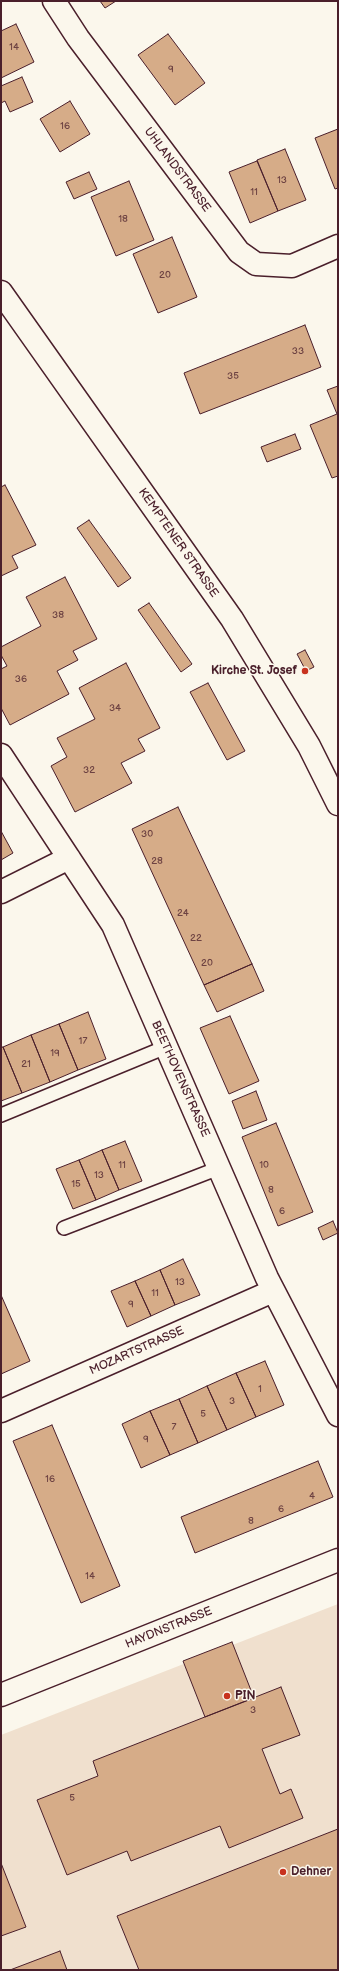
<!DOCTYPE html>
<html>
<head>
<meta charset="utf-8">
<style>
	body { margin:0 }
	#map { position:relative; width:339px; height:1971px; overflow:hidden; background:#fbf7ec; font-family:"Balsamiq Sans",sans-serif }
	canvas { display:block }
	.frame { position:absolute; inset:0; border:2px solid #4a1f2b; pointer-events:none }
</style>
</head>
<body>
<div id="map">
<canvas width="339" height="1971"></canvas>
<div class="frame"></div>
</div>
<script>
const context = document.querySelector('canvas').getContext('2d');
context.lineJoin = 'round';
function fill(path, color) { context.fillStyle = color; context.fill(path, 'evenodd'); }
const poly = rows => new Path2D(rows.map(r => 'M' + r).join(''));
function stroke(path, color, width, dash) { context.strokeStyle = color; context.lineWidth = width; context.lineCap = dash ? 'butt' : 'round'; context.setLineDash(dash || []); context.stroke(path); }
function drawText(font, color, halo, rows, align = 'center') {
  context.font = font + ' "Balsamiq Sans",sans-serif'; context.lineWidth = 3; context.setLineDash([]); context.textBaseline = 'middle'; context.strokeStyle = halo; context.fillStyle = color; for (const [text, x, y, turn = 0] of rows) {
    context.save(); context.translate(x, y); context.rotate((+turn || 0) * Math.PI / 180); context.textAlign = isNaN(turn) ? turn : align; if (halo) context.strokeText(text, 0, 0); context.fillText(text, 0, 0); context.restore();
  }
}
const built = poly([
	[338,1604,338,1970,1,1970,1,1735]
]);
const building = poly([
	[100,1,116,1,105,8,100,1],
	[16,24,34,62,1,78,1,31,16,24],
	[168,34,205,83,175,105,138,55,168,34],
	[22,77,33,102,10,112,5,101,1,103,1,86,22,77],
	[70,101,90,134,60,152,40,119,70,101],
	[338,129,338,188,335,189,315,138,338,129],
	[285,149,306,200,278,211,257,160,285,149],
	[257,161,278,211,250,223,229,172,257,161],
	[89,172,97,189,74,199,66,182,89,172],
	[129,181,154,240,116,256,91,197,129,181],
	[172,237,197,297,158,313,133,254,172,237],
	[305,325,321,367,200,414,184,373,305,325],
	[338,386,338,476,332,478,310,425,337,414,327,390,338,386],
	[295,434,301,449,267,462,261,447,295,434],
	[5,485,36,545,12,556,18,568,1,576,1,487,5,485],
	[89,520,131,578,118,587,77,528,89,520],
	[65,577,97,639,73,651,78,660,57,671,69,694,10,725,1,708,1,669,7,666,1,655,1,647,41,626,26,597,65,577],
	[149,603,192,664,181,672,138,610,149,603],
	[305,650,314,667,306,671,297,654,305,650],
	[126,663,160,728,138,739,145,751,121,763,132,783,75,812,51,766,67,757,57,738,95,719,79,688,126,663],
	[208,683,245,751,227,760,190,692,208,683],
	[178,807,252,964,204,985,132,829,178,807],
	[1,831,13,853,1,860,1,831],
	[252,964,264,991,217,1012,204,985,252,964],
	[88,1012,106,1059,78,1070,59,1024,88,1012],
	[230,1016,259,1081,229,1094,200,1028,230,1016],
	[59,1024,78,1070,50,1082,31,1035,59,1024],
	[31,1035,50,1082,22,1093,3,1047,31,1035],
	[1,1047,3,1047,22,1093,1,1101,1,1047],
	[256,1091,267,1120,243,1129,232,1101,256,1091],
	[276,1123,313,1212,278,1226,242,1137,276,1123],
	[125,1141,142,1181,119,1190,102,1150,125,1141],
	[102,1150,119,1190,96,1200,79,1160,102,1150],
	[79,1160,96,1200,73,1209,56,1169,79,1160],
	[333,1221,338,1233,323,1240,318,1228,333,1221],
	[183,1259,200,1295,175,1305,160,1270,183,1259],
	[160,1270,175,1305,151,1316,135,1281,160,1270],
	[135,1281,151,1316,127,1327,111,1291,135,1281],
	[1,1295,30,1361,1,1374,1,1295],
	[265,1361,284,1405,256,1417,236,1373,265,1361],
	[236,1373,256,1417,227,1430,207,1386,236,1373],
	[207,1386,227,1430,198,1443,179,1399,207,1386],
	[179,1399,198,1443,170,1455,150,1411,179,1399],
	[150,1411,170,1455,141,1468,122,1424,150,1411],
	[52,1425,120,1586,81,1603,13,1441,52,1425],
	[318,1461,333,1497,195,1553,181,1517,318,1461],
	[232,1642,254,1698,205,1717,183,1661,232,1642],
	[281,1687,300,1735,262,1749,280,1794,291,1789,303,1818,229,1848,220,1826,131,1861,127,1851,67,1875,37,1800,98,1776,93,1761,281,1687],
	[338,1829,338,1970,139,1970,117,1916,338,1829],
	[1,1863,26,1927,1,1936,1,1863],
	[60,1951,67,1970,10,1970,60,1951]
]);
const lane = poly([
	[1,1115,166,1047],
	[64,1228,219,1168]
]);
const street = poly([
	[54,1,78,38,239,252,256,264,292,266,338,246],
	[1,755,113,925,267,1278,338,1415],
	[1,892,69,858],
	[1,1411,273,1291],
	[1,1695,338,1560]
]);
const secondary = poly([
	[1,292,232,619,309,746,338,804]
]);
const markers = [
	[305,671,4,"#c8321e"],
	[227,1696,4,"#c8321e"],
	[283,1872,4,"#c8321e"]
];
const numberNames = [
	["14",14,47],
	["9",171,69],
	["16",65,126],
	["13",282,180],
	["11",254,192],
	["18",123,219],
	["20",165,275],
	["33",298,351],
	["35",233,376],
	["38",58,615],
	["36",21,679],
	["34",115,708],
	["32",89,770],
	["30",147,834],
	["28",157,861],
	["24",183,913],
	["22",196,938],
	["20",207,963],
	["17",83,1041],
	["19",55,1053],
	["21",26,1064],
	["11",122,1165],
	["10",264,1165],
	["13",99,1175],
	["15",76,1184],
	["8",271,1190],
	["6",282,1211],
	["13",180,1282],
	["11",155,1293],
	["9",131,1304],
	["1",260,1389],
	["3",232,1401],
	["5",203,1414],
	["7",174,1427],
	["9",146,1439],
	["16",50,1479],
	["4",312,1496],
	["6",281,1509],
	["8",251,1521],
	["14",90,1576],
	["3",253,1710],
	["5",72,1798]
];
const streetNames = [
	["UHLANDSTRASSE",177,170,53],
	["KEMPTENER STRASSE",178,543,55],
	["BEETHOVENSTRASSE",180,1079,66],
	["MOZARTSTRASSE",137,1351,-24],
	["HAYDNSTRASSE",169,1628,-22]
];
const poiNames = [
	["Kirche St. Josef",297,671,"right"],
	["PIN",235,1696],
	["Dehner",291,1872]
];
fill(built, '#f0e0ce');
fill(building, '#d6ac88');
stroke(building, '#4a1f2b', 1);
stroke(lane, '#4a1f2b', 16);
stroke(street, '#4a1f2b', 25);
stroke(secondary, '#4a1f2b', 25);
stroke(lane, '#fbf7ec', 13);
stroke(street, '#fbf7ec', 22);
stroke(secondary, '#fbf7ec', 22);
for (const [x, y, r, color] of markers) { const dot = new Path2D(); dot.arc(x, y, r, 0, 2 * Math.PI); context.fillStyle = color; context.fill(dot); stroke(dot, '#fbf7ec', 1.5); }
drawText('10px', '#6d4242', null, numberNames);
drawText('12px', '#4a1f2b', '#fbf7ec', streetNames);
drawText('bold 12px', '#4a1f2b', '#fbf7ec', poiNames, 'left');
</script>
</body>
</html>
